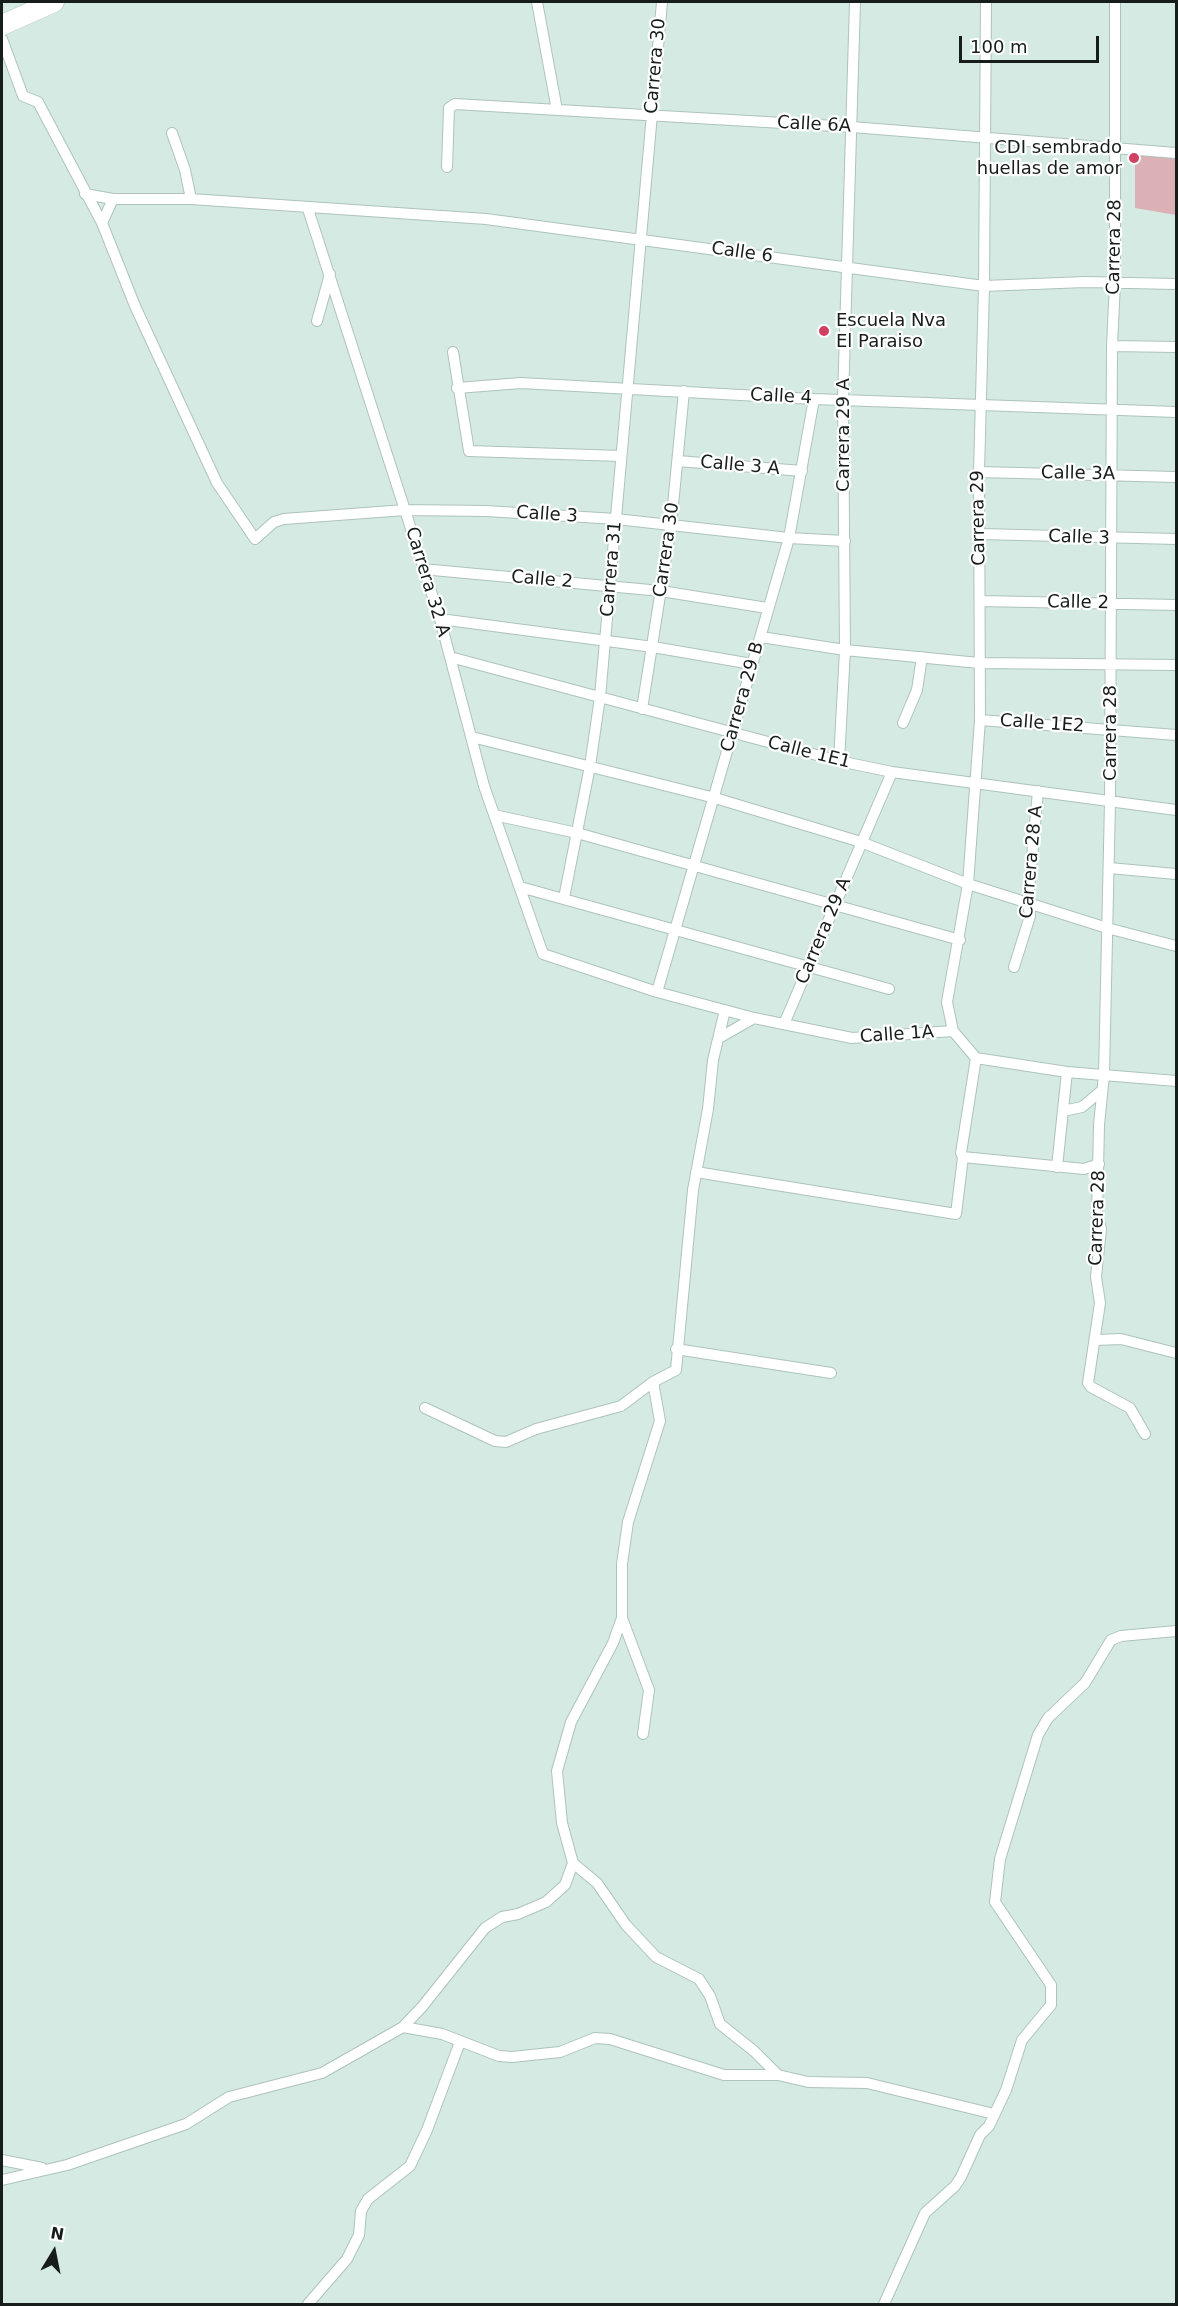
<!DOCTYPE html>
<html>
<head>
<meta charset="utf-8">
<style>
	body { margin:0 }
	#map { position:relative; width:1178px; height:2306px; overflow:hidden; background:#d4eae2; font-family:"DejaVu Sans",sans-serif }
	canvas { display:block }
	.frame { position:absolute; inset:0; border:3px solid #161d1b; pointer-events:none }
	.north { position:absolute; left:24px; top:2222px; width:60px; height:60px; -webkit-text-stroke:4px #fff; paint-order:stroke; rotate:10deg; font-size:16px; font-weight:700; line-height:24px; text-align:center; color:#161d1b }
	.north::after { content:''; display:block; margin:auto; width:21px; height:27px; background:#161d1b; clip-path:polygon(50% 0,100% 100%,50% 72%,0 100%) }
	.scale { position:absolute; left:959px; top:36px; width:140px; height:27px; box-sizing:border-box; border:3px solid #161d1b; border-top:0; padding-left:8px; font-size:18px; line-height:21px; white-space:nowrap; color:#161d1b; -webkit-text-stroke:4px #fff; paint-order:stroke }
</style>
</head>
<body>
<div id="map">
<canvas width="1178" height="2306"></canvas>
<div class="frame"></div>
<div class="north">N</div>
<div class="scale">100 m</div>
</div>
<script>
const context = document.querySelector('canvas').getContext('2d');
context.lineJoin = 'round';
function fill(path, color) { context.fillStyle = color; context.fill(path, 'evenodd'); }
const poly = rows => new Path2D(rows.map(r => 'M' + r).join(''));
function stroke(path, color, width, dash) { context.strokeStyle = color; context.lineWidth = width; context.lineCap = dash ? 'butt' : 'round'; context.setLineDash(dash || []); context.stroke(path); }
function drawText(font, color, halo, rows, align = 'center') {
  context.font = font + ' "DejaVu Sans",sans-serif'; context.lineWidth = 4.5; context.setLineDash([]); context.textBaseline = 'middle'; context.strokeStyle = halo; context.fillStyle = color; for (const [text, x, y, turn = 0] of rows) {
    context.save(); context.translate(x, y); context.rotate((+turn || 0) * Math.PI / 180); context.textAlign = isNaN(turn) ? turn : align; if (halo) context.strokeText(text, 0, 0); context.fillText(text, 0, 0); context.restore();
  }
}
const green = poly([
	[1135,153,1176,156,1176,215,1135,208]
]);
const street = poly([
	[537,2,557,110],
	[1115,2,1115,283,1112,346,1110,802,1104,1075,1099,1125,1097,1216,1101,1229,1096,1277,1100,1303,1088,1383,1091,1387,1130,1408,1145,1434],
	[2,39,23,96,38,102,102,223,135,306,217,483,255,539,274,522,284,519,405,510,486,511,616,519,789,538,845,541],
	[172,133,185,170,191,199],
	[447,167,449,108,455,104,852,127,1176,153],
	[85,194,113,199,191,199,486,219,984,286,1085,282,1176,284],
	[308,209,440,619,484,786,543,954,657,992,754,1018,852,1038,953,1031,976,1058,1067,1072,1176,1081],
	[102,223,113,199],
	[317,321,330,274],
	[1112,346,1176,347],
	[453,352,469,451,621,456],
	[457,388,521,383,814,399,1176,412],
	[678,461,802,471],
	[979,472,1176,477],
	[981,534,1176,539],
	[422,569,661,591,767,608],
	[980,601,1176,605],
	[440,619,653,647,752,664],
	[761,637,845,650,979,663,1176,665],
	[450,657,839,761,892,772,1176,810],
	[642,709,671,526,684,391],
	[980,720,1176,735],
	[903,723,917,690,922,657],
	[472,737,715,798,861,842,968,884,1107,928,1176,946],
	[839,761,845,650,843,399,855,2],
	[494,815,577,833,960,940],
	[1109,868,1176,874],
	[520,887,889,989],
	[564,898,590,766,600,697,662,2],
	[1014,967,1030,916,1028,902,1038,791],
	[657,992,789,538,814,399],
	[784,1024,892,772],
	[953,1031,947,1002,968,884,980,720,979,472,984,286,986,2],
	[719,1038,754,1018],
	[1063,1111,1082,1107,1100,1092],
	[963,1157,1084,1169,1099,1164],
	[1057,1167,1067,1072],
	[696,1172,956,1214,963,1157,961,1153,976,1058],
	[1096,1340,1121,1339,1176,1353],
	[676,1349,831,1373],
	[425,1408,495,1441,506,1442,536,1429,621,1406,653,1382,676,1370,693,1190,708,1109,713,1060,725,1010],
	[622,1618,649,1690,643,1734],
	[573,1863,597,1883,626,1925,656,1957,699,1979,710,1996,720,2024,754,2051,778,2075],
	[403,2027,442,2034,499,2056,512,2057,560,2052,595,2038,610,2039,724,2075,778,2075,808,2082,867,2083,994,2114],
	[2,2160,42,2168],
	[2,2180,67,2165,186,2124,229,2097,322,2073,403,2027,422,2007,485,1928,502,1917,518,1914,546,1902,565,1885,573,1863,562,1823,557,1771,571,1722,613,1643,622,1618,622,1564,628,1522,660,1421,653,1382],
	[308,2304,347,2259,359,2235,361,2211,368,2199,410,2166,427,2130,460,2042],
	[884,2304,925,2213,955,2186,961,2177,980,2135,989,2126,1006,2090,1022,2040,1051,2005,1051,1985,995,1902,1000,1859,1038,1735,1048,1718,1085,1683,1111,1640,1121,1636,1176,1631]
]);
const highway = poly([
	[2,25,54,2]
]);
const markers = [
	[1134,158,6,"#cf4064"],
	[824,331,6,"#cf4064"]
];
const streetNames = [
	["Carrera 30",656,66,-85],
	["Calle 6A",814,125,3],
	["Carrera 28",1115,247,-89],
	["Calle 6",742,253,8],
	["Calle 4",781,397,3],
	["Carrera 29 A",844,435,-90],
	["Calle 3 A",740,466,5],
	["Calle 3A",1078,474,1],
	["Calle 3",547,515,4],
	["Carrera 29",979,518,-91],
	["Calle 3",1079,538,2],
	["Carrera 30",667,550,-82],
	["Carrera 31",612,569,-85],
	["Calle 2",542,580,5],
	["Carrera 32 A",427,582,73],
	["Calle 2",1078,603,1],
	["Carrera 29 B",743,697,-74],
	["Calle 1E2",1042,724,4],
	["Carrera 28",1111,733,-90],
	["Calle 1E1",809,753,14],
	["Carrera 28 A",1032,862,-85],
	["Carrera 29 A",824,931,-67],
	["Calle 1A",897,1035,-4],
	["Carrera 28",1098,1218,-88]
];
const poiNames = [
	["CDI sembrado",1122,148],
	["huellas de amor",1122,169],
	["Escuela Nva",836,321,"left"],
	["El Paraiso",836,342,"left"]
];
fill(green, '#dbb1b6');
stroke(street, '#adc3bb', 12);
stroke(highway, '#adc3bb', 21);
stroke(street, '#fff', 10);
stroke(highway, '#fff', 20);
for (const [x, y, r, color] of markers) { const dot = new Path2D(); dot.arc(x, y, r, 0, 2 * Math.PI); context.fillStyle = color; context.fill(dot); stroke(dot, '#fff', 2); }
drawText('18px', '#161d1b', '#fff', streetNames);
drawText('18px', '#161d1b', '#fff', poiNames, 'right');
</script>
</body>
</html>
